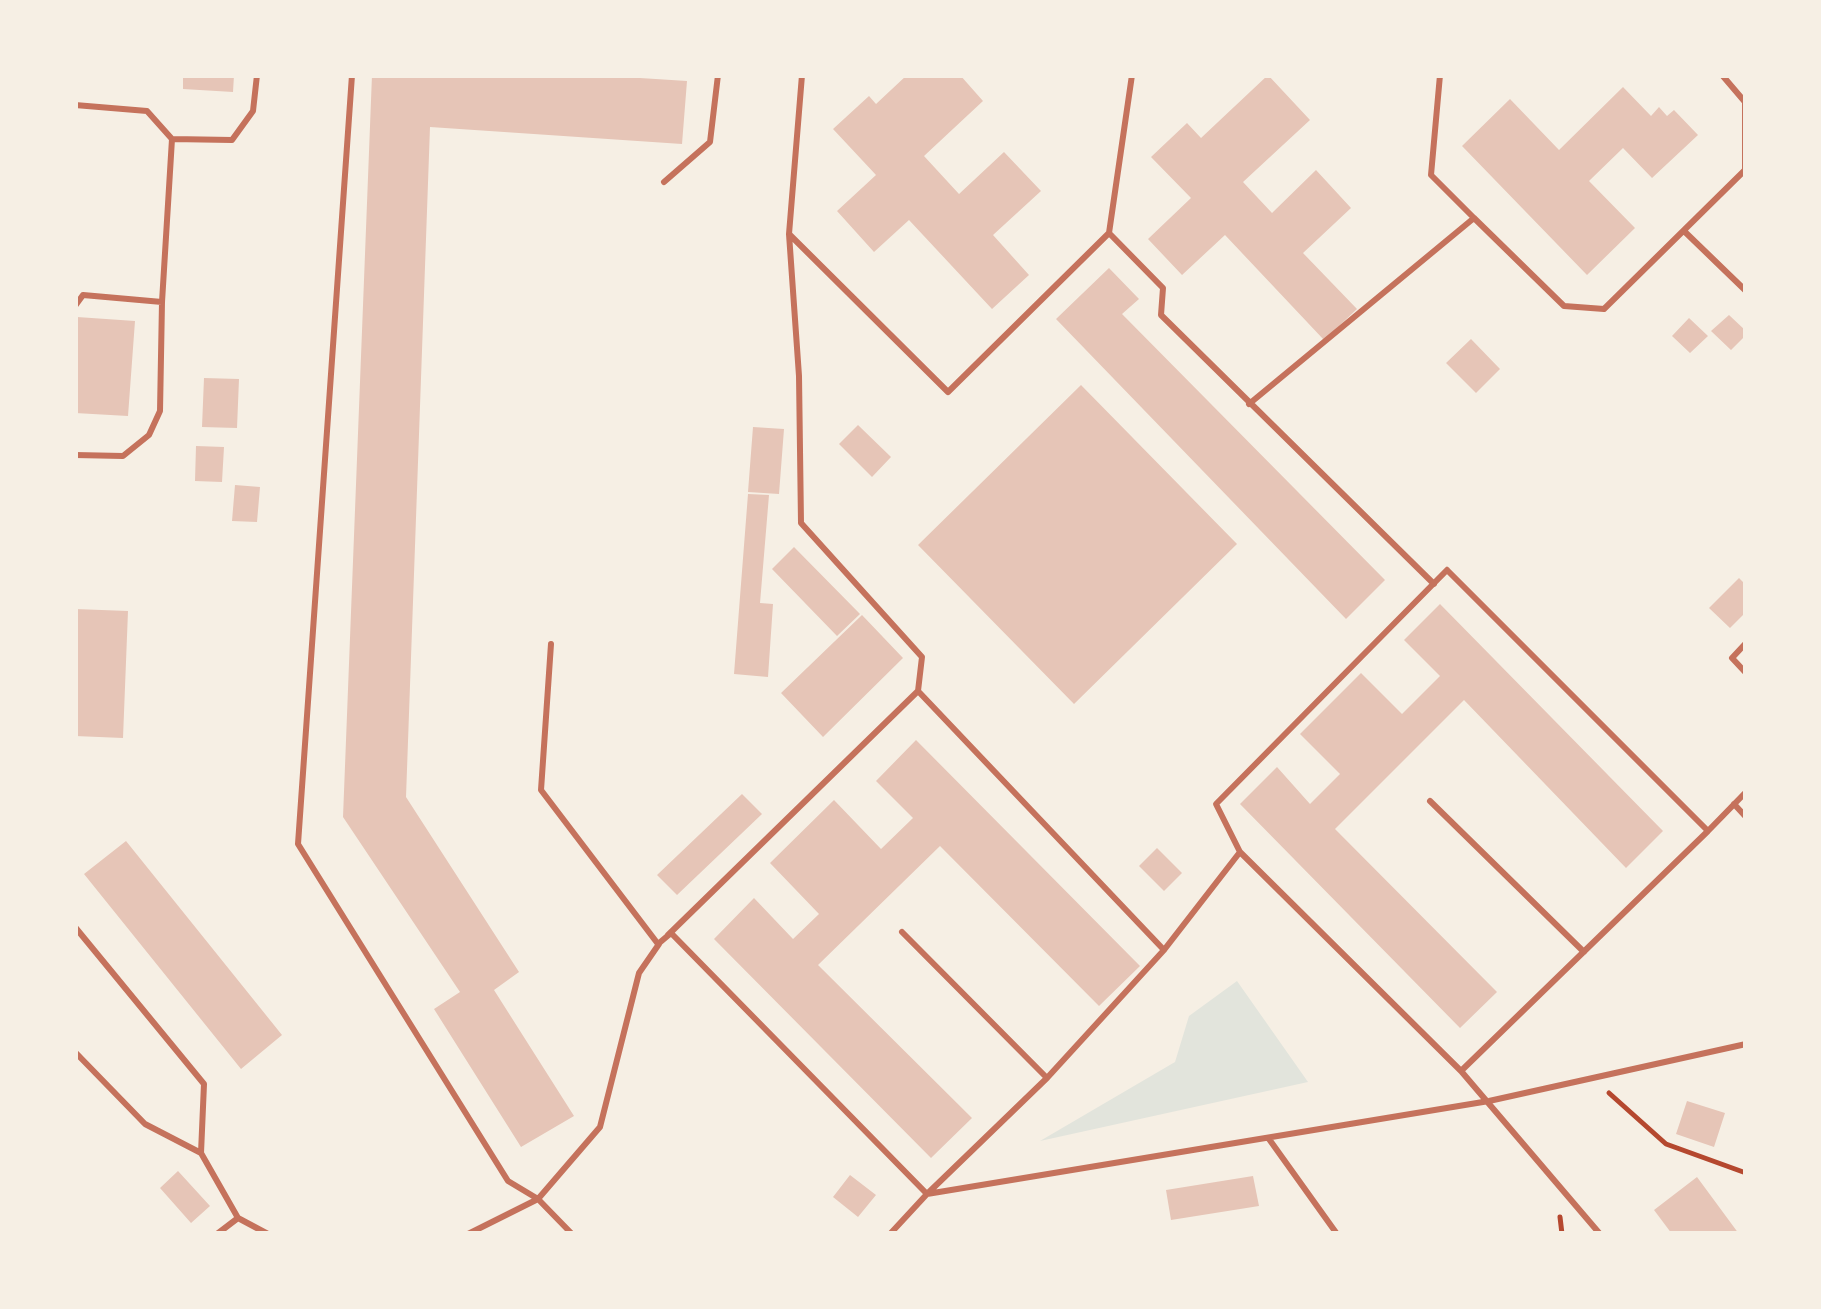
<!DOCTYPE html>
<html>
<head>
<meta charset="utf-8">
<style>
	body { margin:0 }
	#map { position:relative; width:1821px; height:1309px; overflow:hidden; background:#f6efe4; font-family:Montserrat,sans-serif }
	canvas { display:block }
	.frame { position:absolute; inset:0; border:78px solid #f6efe4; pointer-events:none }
</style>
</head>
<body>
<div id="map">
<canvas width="1821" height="1309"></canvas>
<div class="frame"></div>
</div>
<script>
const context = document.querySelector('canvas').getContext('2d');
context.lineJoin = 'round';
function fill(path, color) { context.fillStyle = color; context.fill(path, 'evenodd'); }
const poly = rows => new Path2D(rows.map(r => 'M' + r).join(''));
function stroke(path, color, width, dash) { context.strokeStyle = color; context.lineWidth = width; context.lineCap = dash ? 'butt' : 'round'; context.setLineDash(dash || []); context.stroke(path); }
const green = poly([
	[1237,981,1308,1082,1040,1141,1175,1062,1189,1016]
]);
const building = poly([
	[183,75,234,75,233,92,183,89],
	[372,75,593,75,687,81,682,144,430,127,406,797,519,972,494,990,574,1116,521,1147,434,1009,460,992,343,817],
	[907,75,960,75,983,101,924,156,959,194,1004,152,1041,191,993,235,1029,275,992,309,909,220,874,252,837,211,876,175,833,129,869,96,876,104],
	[1268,75,1310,120,1243,182,1272,213,1316,170,1351,208,1303,253,1357,309,1324,340,1225,235,1182,275,1148,239,1191,198,1151,157,1187,123,1201,138],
	[1623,87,1651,116,1659,107,1667,116,1674,110,1698,135,1652,178,1623,148,1589,181,1635,228,1587,275,1462,146,1510,99,1559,150],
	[1109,268,1139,299,1122,314,1385,580,1346,619,1056,319],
	[1729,315,1746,331,1746,335,1731,350,1711,331],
	[77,317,135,321,128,416,75,413],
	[1689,318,1708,336,1690,353,1672,336],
	[1471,339,1500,369,1476,393,1446,363],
	[204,378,239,379,237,428,202,427],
	[1081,385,1237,544,1074,704,918,545],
	[858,425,891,457,872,477,839,444],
	[753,427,784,429,779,494,748,492],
	[196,446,224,447,222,482,195,481],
	[235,485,260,487,257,522,232,521],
	[748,494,769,495,760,603,773,604,768,677,734,674],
	[794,547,860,614,837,636,772,569],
	[1739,578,1746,585,1746,612,1730,628,1709,608],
	[1440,604,1663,831,1626,868,1464,700,1335,829,1497,992,1460,1028,1240,804,1277,767,1310,804,1340,774,1300,734,1361,673,1402,714,1440,676,1404,640],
	[75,609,128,611,123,738,75,736],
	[862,615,903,658,823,737,781,693],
	[916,740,1140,966,1099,1006,940,846,818,965,972,1118,931,1158,714,939,754,898,793,939,819,914,770,863,834,800,881,849,913,818,876,781],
	[742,794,762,814,677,895,657,875],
	[126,841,282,1035,241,1069,84,874],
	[1157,848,1182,873,1164,891,1139,866],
	[1687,1101,1725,1113,1714,1147,1676,1134],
	[178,1171,210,1206,191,1223,160,1188],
	[850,1175,876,1195,858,1217,833,1197],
	[1253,1176,1259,1206,1171,1220,1166,1190],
	[1697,1177,1739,1234,1672,1234,1654,1210]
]);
const path = poly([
	[1609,1093,1666,1144,1746,1173],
	[1560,1217,1562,1234]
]);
const service = poly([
	[352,75,298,844,508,1181,538,1199,468,1234],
	[802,75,789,234,799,376,801,523,922,657,918,691,1164,950],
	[75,105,147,111,172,139,232,140,253,111,257,75],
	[664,182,710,142,718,75],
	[1474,218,1564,306,1604,309,1745,170,1745,102,1722,75],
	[1684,231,1746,291],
	[1109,233,1163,288,1161,315,1434,584],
	[790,235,948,392,1109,233,1132,75],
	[162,302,172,139],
	[75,306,83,295,162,302,160,411,149,435,123,456,75,455],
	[1249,404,1474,218,1431,175,1440,75],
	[1447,570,1708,831,1461,1071,1240,852,1216,804,1447,570],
	[1746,643,1732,658,1746,673],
	[551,644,541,790,658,944,671,933,927,1194,1047,1078,1164,950,1240,852],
	[1430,801,1584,952],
	[1734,804,1746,817],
	[1708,831,1746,792],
	[75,927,204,1084,201,1153],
	[902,932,1047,1078],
	[668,935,918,691],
	[75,1052,145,1124,201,1153,238,1218],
	[1461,1071,1600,1234],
	[1269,1139,1337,1234],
	[217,1234,238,1218,268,1234],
	[572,1234,538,1199,600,1127,639,973,659,944],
	[890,1234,927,1194,1489,1101,1746,1044]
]);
fill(green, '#e2e4dc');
fill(building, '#e6c5b7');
stroke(path, '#b5482f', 5);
stroke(service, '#c5725c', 6);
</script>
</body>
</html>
